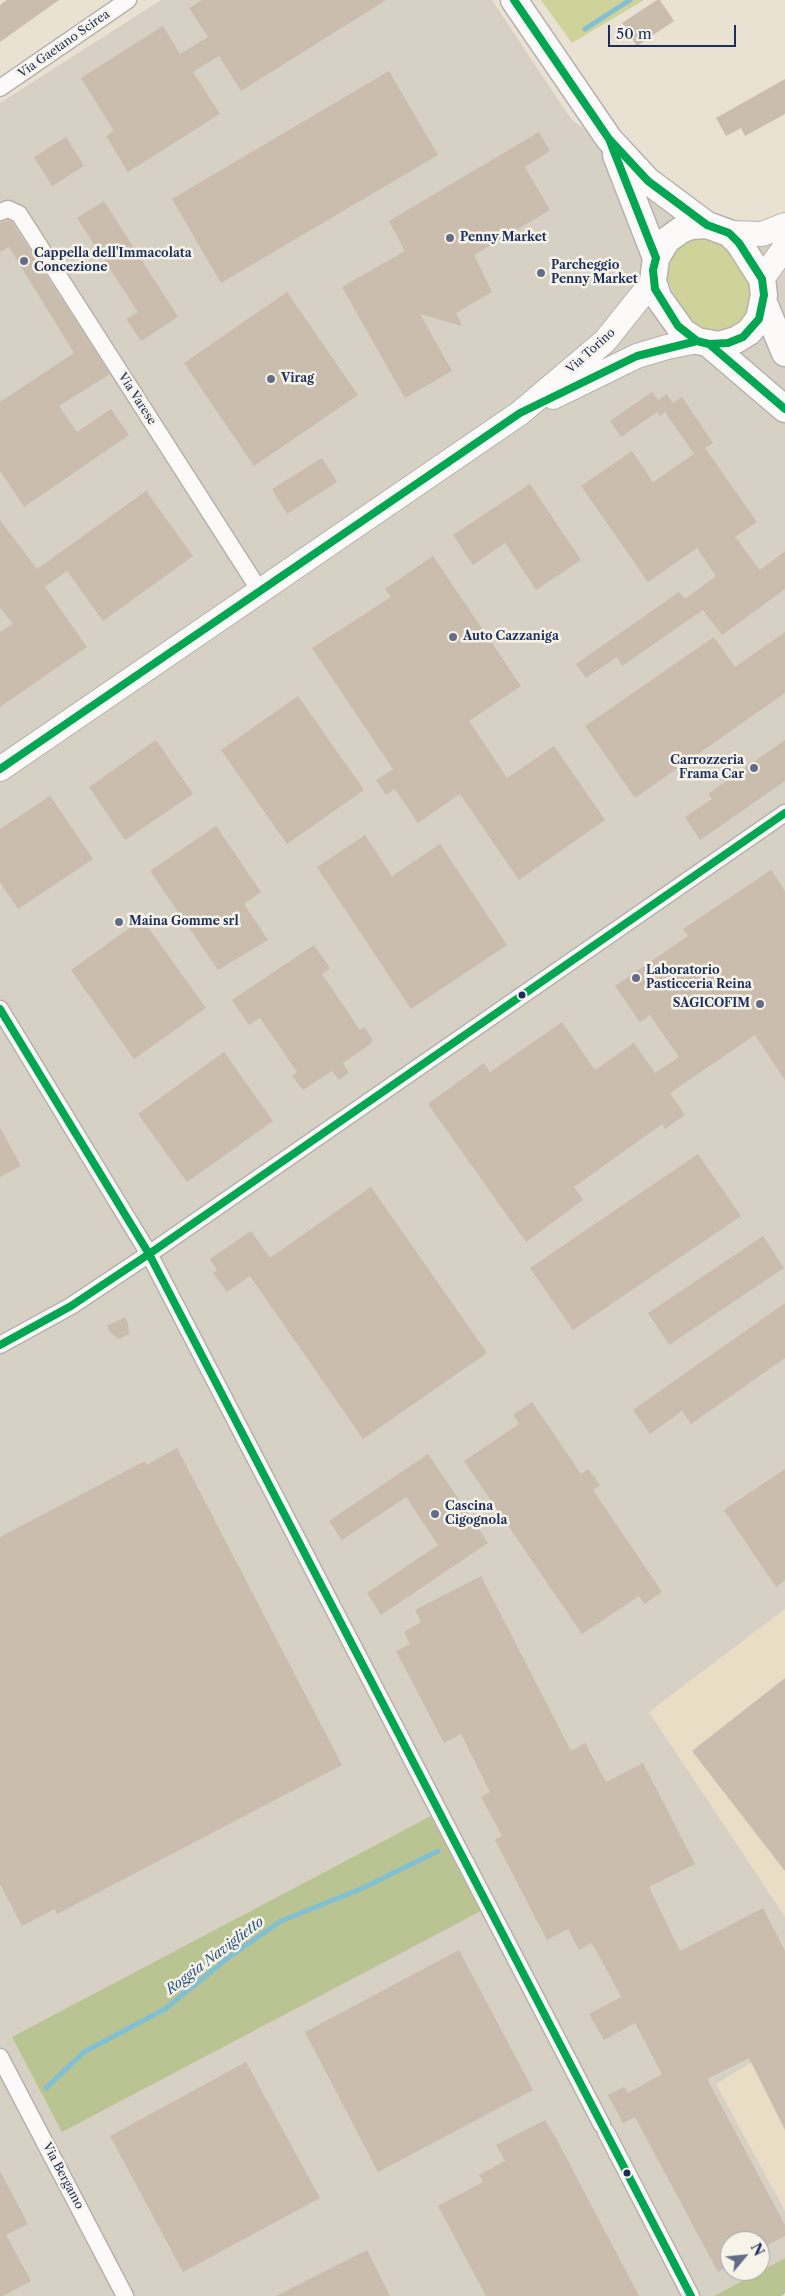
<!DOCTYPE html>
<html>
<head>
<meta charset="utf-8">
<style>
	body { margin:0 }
	#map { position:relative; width:785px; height:2296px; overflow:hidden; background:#e9e1d2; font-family:"Libre Caslon Text",serif }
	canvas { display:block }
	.north { position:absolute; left:720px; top:2231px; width:50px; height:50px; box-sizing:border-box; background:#f7f3e8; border:1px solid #9fa5b1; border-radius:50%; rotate:62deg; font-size:14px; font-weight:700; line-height:20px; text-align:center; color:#1b2f5e }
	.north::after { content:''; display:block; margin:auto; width:18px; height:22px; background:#636d87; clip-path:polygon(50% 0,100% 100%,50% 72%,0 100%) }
	.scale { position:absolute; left:608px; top:25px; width:128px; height:22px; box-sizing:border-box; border:2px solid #1b2f5e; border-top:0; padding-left:6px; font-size:15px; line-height:18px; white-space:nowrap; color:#1b2f5e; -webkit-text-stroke:4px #f7f3e8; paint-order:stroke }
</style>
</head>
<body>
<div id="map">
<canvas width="785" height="2296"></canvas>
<div class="north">N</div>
<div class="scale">50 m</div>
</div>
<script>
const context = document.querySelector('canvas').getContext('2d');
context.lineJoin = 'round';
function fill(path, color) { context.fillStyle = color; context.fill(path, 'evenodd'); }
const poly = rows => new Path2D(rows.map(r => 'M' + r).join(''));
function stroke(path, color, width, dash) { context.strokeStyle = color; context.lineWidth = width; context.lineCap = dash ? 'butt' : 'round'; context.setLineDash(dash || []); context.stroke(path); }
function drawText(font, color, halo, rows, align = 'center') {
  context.font = font + ' "Libre Caslon Text",serif'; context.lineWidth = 5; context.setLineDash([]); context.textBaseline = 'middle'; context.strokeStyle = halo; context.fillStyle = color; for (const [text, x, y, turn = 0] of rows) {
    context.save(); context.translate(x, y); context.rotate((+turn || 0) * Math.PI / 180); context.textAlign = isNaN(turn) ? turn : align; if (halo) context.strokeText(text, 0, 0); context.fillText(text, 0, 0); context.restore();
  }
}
const built = poly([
	[785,1609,785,1917,649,1712],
	[785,2042,785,2211,716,2084]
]);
const industrial = poly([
	[161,0,492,0,571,119,746,248,785,226,785,1609,649,1712,785,1917,785,2042,716,2084,785,2211,785,2258,714,2296,0,2296,0,103],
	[730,2241,760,2241,760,2271,730,2271]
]);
const green = poly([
	[541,0,644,0,572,43],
	[706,236,724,245,743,270,751,286,754,297,744,325,711,334,697,327,678,302,667,277,666,267,671,251,682,241]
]);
const forest = poly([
	[431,1816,481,1911,62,2132,12,2037],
	[785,2258,785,2293,782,2296,714,2296]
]);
const stream = poly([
	[585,29,630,0],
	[46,2088,84,2052,165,2009,229,1957,281,1921,363,1888,438,1851]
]);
const building = poly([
	[7,0,59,0,0,42,0,5],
	[202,0,386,0,241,91,219,56,193,72,220,114,128,172,106,136,114,131,81,78,163,26,180,54,208,37,189,8],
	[657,0,660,0,674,21,637,46,622,23],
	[389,71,438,155,221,283,172,199],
	[785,79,785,114,745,136,741,128,726,136,716,118],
	[539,132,550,151,525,167,550,210,474,255,492,292,456,313,462,326,420,314,452,371,405,398,342,287,405,251,389,221],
	[66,137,84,166,52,186,34,157],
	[104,201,178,317,141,341,126,319,138,312,77,218],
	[8,220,12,222,110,374,59,406,77,432,111,409,129,435,24,507,0,471,0,402,74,353,9,247,0,252,0,223],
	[287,292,358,395,254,466,184,363],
	[652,392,658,400,667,394,673,403,682,397,713,443,705,448,757,522,735,537,760,570,785,551,785,589,722,635,703,610,622,666,617,657,586,678,576,664,679,592,685,599,716,576,697,548,648,582,581,486,632,451,653,482,694,454,665,412,660,416,657,412,621,437,610,421],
	[322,458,337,482,287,514,272,489],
	[530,484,581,560,536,590,505,543,473,565,453,535],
	[146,491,193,556,103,621,67,571,45,587,87,647,0,707,0,632,13,624,0,607,0,520,37,569],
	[433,556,521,686,469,721,507,778,554,746,605,820,519,880,460,794,418,823,395,789,386,795,376,780,393,769,312,648,391,597,385,589],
	[785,632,785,693,635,798,585,726,714,637,735,667],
	[298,696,364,790,287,844,221,750],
	[156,740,193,794,125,840,89,787],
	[785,740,785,781,700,840,685,817,712,799,708,794],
	[50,796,93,859,18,909,0,882,0,829],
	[216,826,261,892,244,904,268,940,218,970,150,871],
	[365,835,392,876,440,844,507,945,411,1009,317,867],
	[771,870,785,891,785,1080,755,1035,670,1093,685,1115,665,1129,662,1124,574,1187,583,1200,526,1242,428,1104,484,1063,490,1072,562,1022,595,1070,634,1043,655,1073,679,1057,650,1015,640,1022,615,986,688,936,683,929],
	[142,919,206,1008,134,1059,71,970],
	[314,945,330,968,322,974,360,1030,364,1027,373,1040,371,1042,372,1043,343,1063,349,1073,339,1080,332,1071,303,1090,292,1076,297,1072,260,1018,249,1025,232,1000],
	[224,1052,273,1121,187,1182,138,1114],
	[0,1127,21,1166,0,1177],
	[698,1154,741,1216,573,1330,530,1268],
	[371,1187,487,1353,363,1439,250,1276,227,1292,213,1273,217,1270,210,1259,251,1231,270,1258],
	[763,1236,784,1268,669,1345,648,1313],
	[785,1303,785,1358,691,1424,682,1411,650,1434,633,1410],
	[125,1317,128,1324,129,1334,119,1339,111,1333,107,1326],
	[532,1402,581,1474,588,1469,600,1485,593,1490,662,1592,644,1604,639,1596,582,1634,464,1461,519,1424,513,1415],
	[177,1448,342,1765,57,1914,55,1909,22,1926,0,1884,0,1537,145,1461,146,1465],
	[428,1454,488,1543,381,1615,367,1593,438,1545,406,1497,342,1540,329,1521],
	[785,1469,785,1580,776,1587,724,1510],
	[481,1576,571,1751,585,1743,606,1782,643,1763,695,1864,649,1887,680,1951,763,1908,785,1951,785,2130,749,2058,707,2079,785,2225,785,2236,760,2249,760,2241,730,2241,730,2265,718,2272,635,2117,623,2123,608,2095,624,2087,628,2093,662,2074,635,2023,604,2040,589,2014,621,1997,615,1985,592,1943,579,1950,568,1929,547,1940,495,1840,502,1836,481,1797,490,1792,461,1734,444,1743,396,1651,410,1644,404,1632,421,1622,415,1610],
	[785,1678,785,1871,692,1751],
	[459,1950,533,2090,378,2172,305,2032],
	[246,2062,320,2198,183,2272,110,2136],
	[545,2120,557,2140,639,2296,486,2296,438,2206,483,2182,479,2175,505,2161,496,2145],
	[0,2171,28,2224,6,2235,31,2281,3,2296,0,2296],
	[367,2250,390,2296,276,2296]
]);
const street = poly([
	[0,88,128,0],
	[0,212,8,209,19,214,260,591],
	[0,1009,149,1254,602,2125],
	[0,1345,71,1306,149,1254,785,813],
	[0,2057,125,2296],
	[606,2132,691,2296]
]);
const secondary = poly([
	[729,233,762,234,785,225],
	[762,279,785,247],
	[553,397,637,356,667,347,697,341],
	[0,769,520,413,605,341,653,281]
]);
const primary = poly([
	[514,0,609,139,648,181,707,225],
	[616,155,656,258],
	[707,225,729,233,739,243,762,279,764,295,759,319,749,332,736,340,719,345,697,341,683,332,658,297,653,281,656,258,667,240,681,230,691,226,707,225],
	[764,303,785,353],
	[709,344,785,409]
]);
const bus1 = poly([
	[514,0,609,139],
	[609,139,648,181,707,225,729,233,739,243,762,279,764,295,759,319,743,337,728,343,709,344,697,341,678,326,655,289,653,270,656,258,609,139],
	[709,344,785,409],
	[0,769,520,413,637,356,697,341],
	[0,1009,149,1254,691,2296],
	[0,1345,71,1306,149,1254,785,813]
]);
const markers = [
	[450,238,5,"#636d87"],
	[24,261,5,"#636d87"],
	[541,273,5,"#636d87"],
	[271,379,5,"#636d87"],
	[453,637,5,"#636d87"],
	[754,768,5,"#636d87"],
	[119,922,5,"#636d87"],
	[636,978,5,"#636d87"],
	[522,995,4.5,"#1b2f5e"],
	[760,1004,5,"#636d87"],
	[435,1514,5,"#636d87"],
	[627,2173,4.5,"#1b2f5e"]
];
const streetNames = [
	["Via Gaetano Scirea",64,44,-35],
	["Via Torino",591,351,-42],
	["Via Varese",137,399,57],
	["Via Bergamo",63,2176,62]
];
const poiNames = [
	["Penny Market",460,238],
	["Cappella dell'Immacolata",34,254],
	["Concezione",34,268],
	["Parcheggio",551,266],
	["Penny Market",551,280],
	["Virag",281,379],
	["Auto Cazzaniga",463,637],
	["Carrozzeria",744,761,"right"],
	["Frama Car",744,775,"right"],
	["Maina Gomme srl",129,922],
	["Laboratorio",646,971],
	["Pasticceria Reina",646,985],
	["SAGICOFIM",750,1004,"right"],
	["Cascina",445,1507],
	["Cigognola",445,1521]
];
const waterNames = [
	["Roggia Naviglietto",215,1956,-37]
];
fill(built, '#e9ddc5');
fill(industrial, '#d7d0c4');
fill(green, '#cfd399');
fill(forest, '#bac492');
stroke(stream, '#81bfd2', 5);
fill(building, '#cabdae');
stroke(street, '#b5b2ad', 19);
stroke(secondary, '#b5b2ad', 26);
stroke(primary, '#b5b2ad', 29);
stroke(street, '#fcfaf8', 16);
stroke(secondary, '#fcfaf8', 24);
stroke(primary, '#fcfaf8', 26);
stroke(bus1, '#00a651', 8);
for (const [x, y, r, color] of markers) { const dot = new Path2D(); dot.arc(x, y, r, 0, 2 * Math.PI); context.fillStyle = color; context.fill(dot); stroke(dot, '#f7f3e8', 2); }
drawText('12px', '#1b2f5e', '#f7f3e8', streetNames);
drawText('bold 12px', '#1b2f5e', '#f7f3e8', poiNames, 'left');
drawText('italic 14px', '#2c5681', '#f7f3e8', waterNames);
</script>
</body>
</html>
